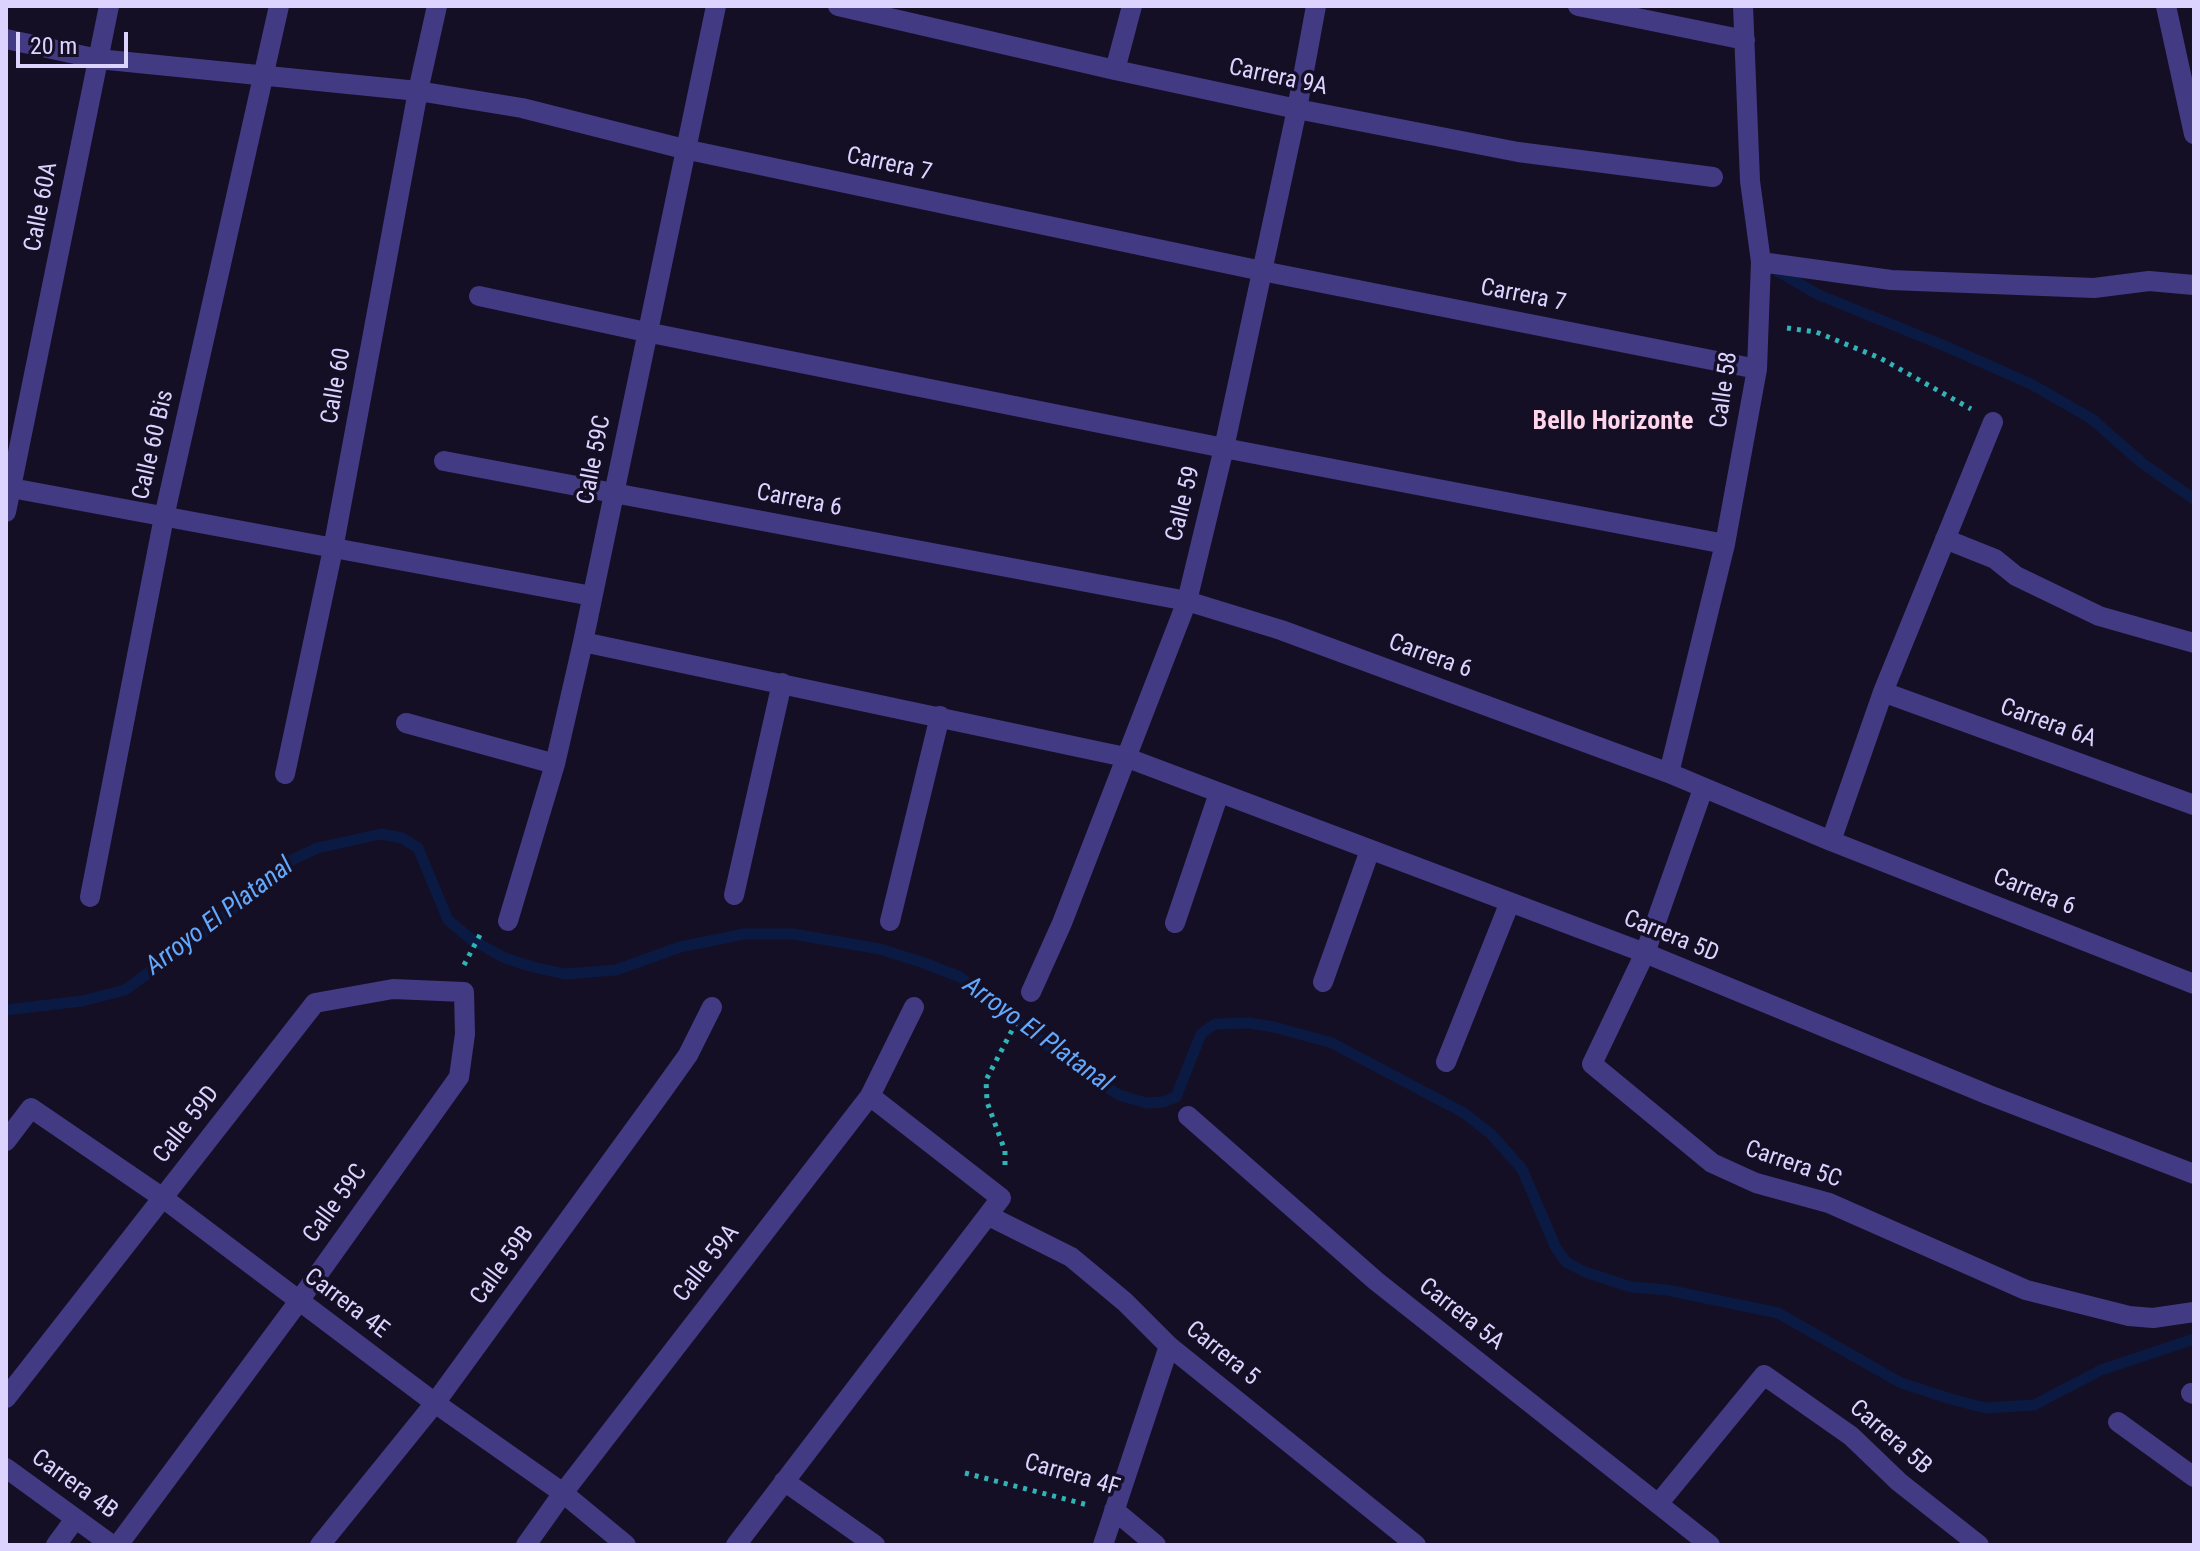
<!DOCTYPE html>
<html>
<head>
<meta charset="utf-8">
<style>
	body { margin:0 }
	#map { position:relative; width:2200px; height:1551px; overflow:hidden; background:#150f25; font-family:"Roboto Condensed",sans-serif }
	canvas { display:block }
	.frame { position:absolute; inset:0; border:8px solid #dcd3ff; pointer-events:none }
	.scale { position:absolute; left:16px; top:32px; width:112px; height:36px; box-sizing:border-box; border:4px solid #dcd3ff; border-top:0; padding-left:10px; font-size:24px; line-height:28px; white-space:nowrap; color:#dcd3ff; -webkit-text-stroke:6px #150f25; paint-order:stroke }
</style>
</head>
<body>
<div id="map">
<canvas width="2200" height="1551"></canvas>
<div class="frame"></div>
<div class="scale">20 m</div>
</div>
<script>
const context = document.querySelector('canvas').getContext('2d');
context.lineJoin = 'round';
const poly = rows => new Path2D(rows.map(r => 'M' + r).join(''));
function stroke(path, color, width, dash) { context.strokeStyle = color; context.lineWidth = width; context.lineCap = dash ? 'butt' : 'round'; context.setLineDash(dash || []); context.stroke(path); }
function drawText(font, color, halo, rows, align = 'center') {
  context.font = font + ' "Roboto Condensed",sans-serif'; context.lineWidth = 7; context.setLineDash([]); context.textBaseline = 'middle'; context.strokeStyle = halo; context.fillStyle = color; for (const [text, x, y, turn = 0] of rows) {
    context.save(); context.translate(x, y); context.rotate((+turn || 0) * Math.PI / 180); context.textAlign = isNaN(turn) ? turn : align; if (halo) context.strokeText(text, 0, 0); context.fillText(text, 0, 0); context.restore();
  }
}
const stream = poly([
	[1772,268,1819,295,1945,346,2031,384,2092,419,2142,463,2194,499],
	[6,1010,82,1001,125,990,206,931,290,861,317,848,381,834,402,838,418,848,448,920,472,940,505,958,533,967,565,974,616,970,680,947,744,934,793,934,880,949,924,963,960,977,1073,1065,1119,1095,1146,1103,1163,1102,1176,1097,1201,1034,1215,1024,1249,1023,1274,1027,1332,1043,1464,1113,1491,1134,1522,1169,1556,1248,1566,1262,1585,1272,1631,1287,1667,1290,1778,1313,1901,1383,1951,1399,1985,1408,2034,1405,2101,1370,2194,1339]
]);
const path = poly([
	[1787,328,1816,332,1880,358,1971,409],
	[464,965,482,931],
	[1005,1165,1005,1151,987,1102,986,1080,1020,1015],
	[965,1473,1088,1505]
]);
const minor = poly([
	[838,6,1115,70,1297,109,1518,152,1713,177],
	[1578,6,1745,40],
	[2166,6,2194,134],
	[6,39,98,59,418,91,522,108,684,149,1262,271,1757,369],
	[1115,70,1132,6],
	[1761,262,1891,280,2094,288,2149,281,2194,285],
	[479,296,646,332,1224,448,1725,544],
	[444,461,1187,601,1281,630,1669,773,1831,841,2194,984],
	[6,487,592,596],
	[6,512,109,6],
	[1945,539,1995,559,2016,576,2099,616,2194,643],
	[583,642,1125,757,1645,953,1989,1095,2194,1174],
	[1883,692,2194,805],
	[406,723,555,764],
	[1669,773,1725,544,1757,369,1761,262,1750,181,1743,6],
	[285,774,333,549,418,91,437,6],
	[1703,789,1645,953,1592,1064,1712,1163,1756,1183,1829,1203,2026,1290,2129,1316,2153,1318,2194,1312],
	[1831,841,1883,692,1993,422],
	[734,895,782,683],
	[90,897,164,517,279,6],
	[508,921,555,764,583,642,716,6],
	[890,921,940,716],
	[1175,923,1219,793],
	[1323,982,1370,850],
	[1031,992,1062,923,1187,601,1224,448,1297,109,1316,6],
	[1446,1062,1510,902],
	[1188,1116,1376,1281,1710,1545],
	[6,1141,31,1108,163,1198,435,1403,563,1493,626,1545],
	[989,1216,1071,1257,1125,1302,1169,1346,1416,1545],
	[2191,1393,2194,1394],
	[6,1398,315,1003,393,989,464,992,465,1034,459,1077,299,1301,118,1545],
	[2118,1422,2194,1477],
	[6,1468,112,1545],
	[784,1481,875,1545],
	[1658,1504,1764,1375,1851,1436,1899,1482,1979,1545],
	[1114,1510,1156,1545],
	[56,1545,75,1519],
	[320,1545,435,1403,663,1090,688,1055,712,1007],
	[526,1545,563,1493,870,1096,914,1007],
	[736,1545,1001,1198,870,1096],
	[1103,1545,1169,1346]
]);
const streetNames = [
	["Carrera 9A",1278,78,12],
	["Carrera 7",889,165,12],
	["Calle 60A",42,207,-79],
	["Carrera 7",1523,296,11],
	["Calle 60",337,386,-80],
	["Calle 58",1725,390,-82],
	["Calle 60 Bis",154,445,-77],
	["Calle 59C",595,460,-79],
	["Carrera 6",799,501,11],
	["Calle 59",1184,504,-76],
	["Carrera 6",1430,657,20],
	["Carrera 6A",2048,724,20],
	["Carrera 6",2034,893,22],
	["Carrera 5D",1671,937,22],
	["Calle 59D",187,1125,-52],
	["Carrera 5C",1793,1165,19],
	["Calle 59C",336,1204,-54],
	["Calle 59A",707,1264,-52],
	["Calle 59B",503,1266,-54],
	["Carrera 4E",346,1304,37],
	["Carrera 5A",1461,1315,38],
	["Carrera 5",1222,1354,39],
	["Carrera 5B",1890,1438,41],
	["Carrera 4F",1072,1476,16],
	["Carrera 4B",74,1485,36]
];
const neighbourhoodNames = [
	["Bello Horizonte",1613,422]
];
const waterNames = [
	["Arroyo El Platanal",220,917,-37],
	["Arroyo El Platanal",1037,1035,36]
];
stroke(stream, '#0a1a43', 11);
stroke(path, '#30b4b6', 5, [4, 6]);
stroke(minor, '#433a84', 20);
drawText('24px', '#dcd3ff', '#150f25', streetNames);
drawText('bold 26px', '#ffd5ec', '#150f25', neighbourhoodNames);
drawText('italic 26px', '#62a9fe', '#150f25', waterNames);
</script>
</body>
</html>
